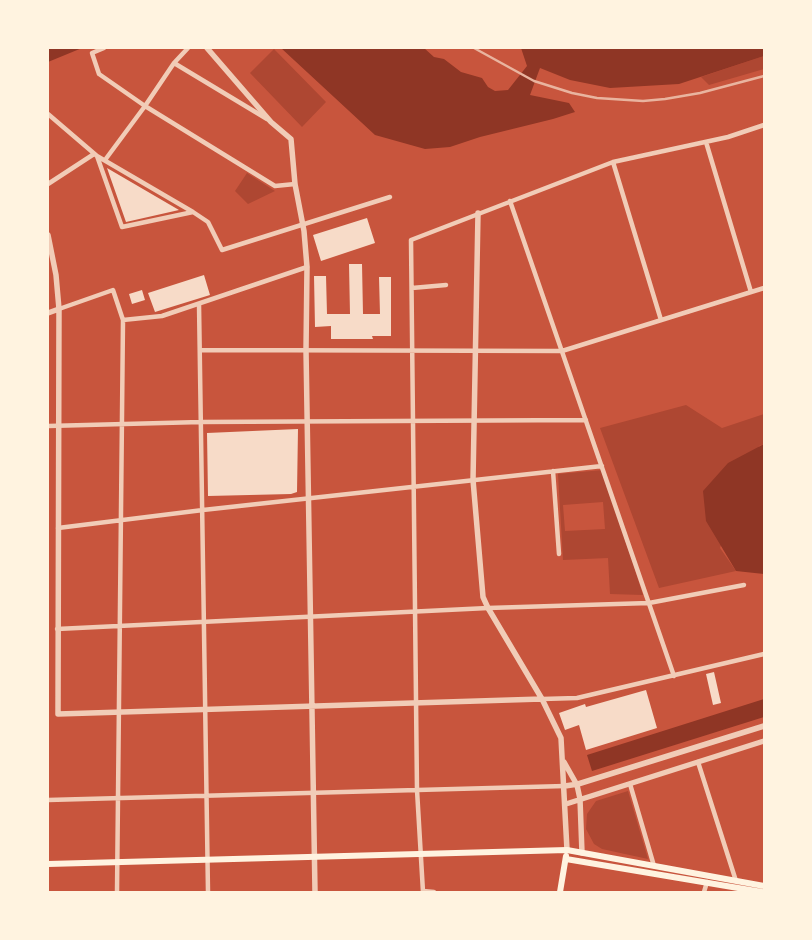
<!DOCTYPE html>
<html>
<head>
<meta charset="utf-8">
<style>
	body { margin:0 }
	#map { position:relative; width:812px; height:940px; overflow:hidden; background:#c8553d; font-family:"IBM Plex Sans",sans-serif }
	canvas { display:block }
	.frame { position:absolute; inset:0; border:49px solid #fff3e0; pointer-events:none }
</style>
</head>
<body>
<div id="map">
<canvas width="812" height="940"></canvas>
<div class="frame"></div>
</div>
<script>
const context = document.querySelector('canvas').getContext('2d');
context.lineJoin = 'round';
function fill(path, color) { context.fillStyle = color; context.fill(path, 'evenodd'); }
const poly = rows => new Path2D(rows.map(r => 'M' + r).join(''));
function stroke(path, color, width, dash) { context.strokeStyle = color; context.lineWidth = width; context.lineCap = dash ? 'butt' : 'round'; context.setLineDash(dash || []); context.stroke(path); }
const green = poly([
	[274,49,326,102,302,127,250,73],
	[764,56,764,69,709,85,701,77],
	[247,173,275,191,248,204,235,191],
	[686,405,722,428,764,414,764,444,759,446,720,548,736,571,659,588,600,428],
	[603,470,643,595,610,594,608,558,563,560,558,474],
	[603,502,605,529,565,531,563,505],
	[628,791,648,859,602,849,594,844,586,829,587,814,596,801]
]);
const water = poly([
	[48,48,82,48,48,62],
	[281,48,424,48,434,57,444,59,461,72,482,78,488,87,495,91,508,90,527,66,521,48,764,48,764,56,679,84,610,88,570,80,540,68,530,95,569,103,575,112,553,119,480,137,450,147,425,149,375,135],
	[764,444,764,574,736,571,706,521,703,491,728,463],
	[764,699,764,717,592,771,587,755]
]);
const building = poly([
	[107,168,179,210,126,222],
	[367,218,375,243,321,261,313,235],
	[349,264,362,264,363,314,380,314,379,277,391,277,391,336,372,336,373,339,331,339,331,326,315,327,314,276,326,276,327,314,350,314],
	[204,275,210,295,155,312,148,293],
	[142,290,145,300,132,304,129,294],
	[298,429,297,492,291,494,208,496,207,433],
	[714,672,721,703,713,705,706,674],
	[646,690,657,728,586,750,579,725,565,730,559,713,585,704,586,707]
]);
const minor = poly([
	[104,48,92,53,99,74,145,106,275,186,295,184],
	[174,63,267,119],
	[48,114,97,156,193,212,122,227,97,156],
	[706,142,751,292],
	[105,160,145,106,174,63,188,48],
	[613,162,661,320],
	[48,184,94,154],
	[510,201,674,676],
	[193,212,208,222,222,250,390,197],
	[412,288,446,285],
	[199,304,208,892],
	[59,309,113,290,123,320,117,892],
	[123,320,162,316,307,267],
	[201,350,562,351,764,288],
	[48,426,201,422,586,420],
	[553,471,559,554],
	[58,528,203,510,602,466],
	[57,629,488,608,649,603,744,585],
	[542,699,577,698,764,654],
	[698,762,736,881],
	[630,784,654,866],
	[48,800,565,786],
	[423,891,434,892],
	[423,892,417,790,411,240,613,162,728,137,764,125],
	[704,892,707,882]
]);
const tertiary = poly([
	[207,48,271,122,291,139,295,184,304,231,307,267,306,350,315,892],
	[478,213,473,480,483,597,488,608,542,699,561,738,567,850],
	[48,235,56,275,59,309,58,714,542,699],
	[48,313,59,309],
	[564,762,577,785,580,799,582,853],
	[565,786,578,784,764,726],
	[566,804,764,741]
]);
const secondary = poly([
	[566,859,762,892],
	[48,864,567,850,764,886],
	[560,892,566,856]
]);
const rail = poly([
	[474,48,534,81,572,93,597,98,643,101,665,99,700,93,764,76]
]);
fill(green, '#ae4732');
fill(water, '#8f3625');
fill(building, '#f7dbc8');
stroke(minor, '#f1ccb7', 4.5);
stroke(tertiary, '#f1ccb7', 5.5);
stroke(secondary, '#fff3e0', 6);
stroke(rail, '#e9b49f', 2.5);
</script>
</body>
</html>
